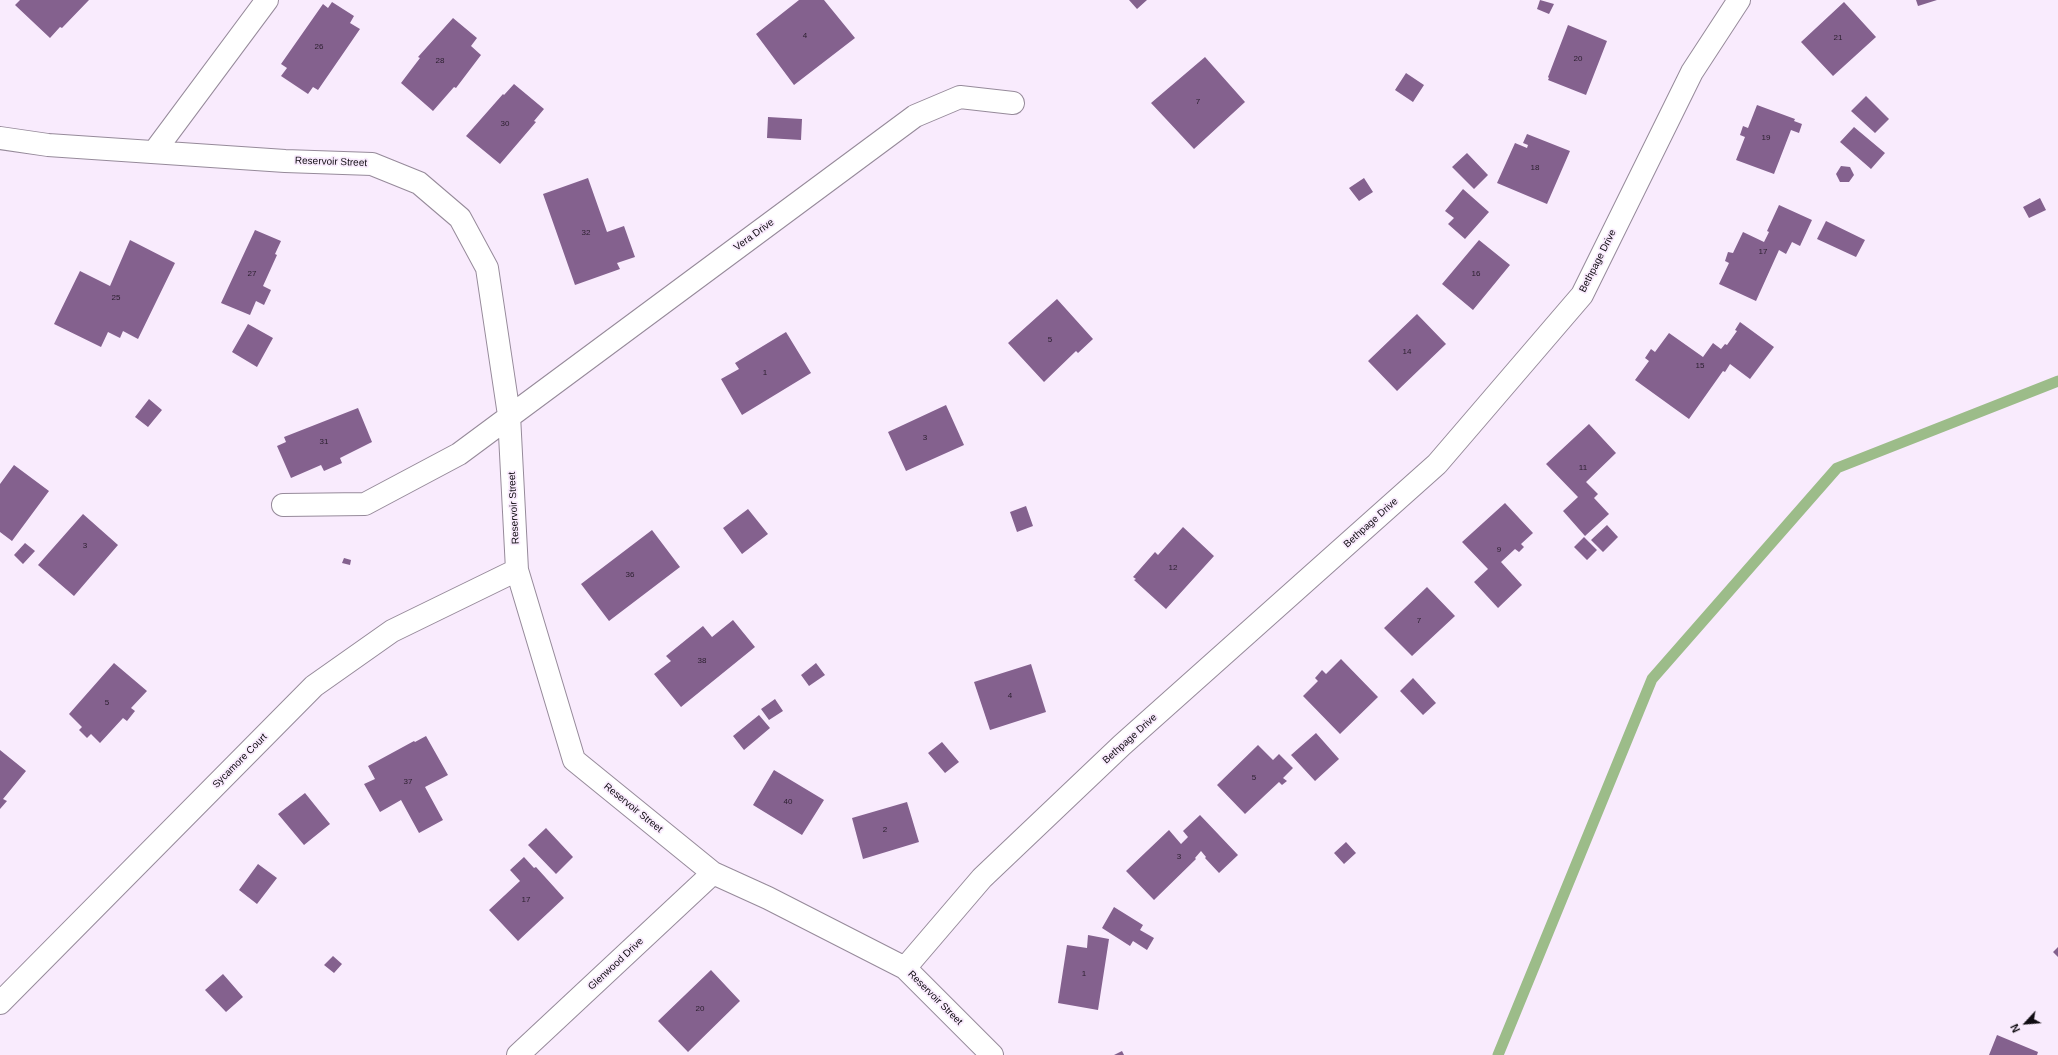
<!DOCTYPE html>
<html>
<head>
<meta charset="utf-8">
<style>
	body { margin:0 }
	#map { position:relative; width:2058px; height:1055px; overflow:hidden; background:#f9ebfd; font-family:Arial,sans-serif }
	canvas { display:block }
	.north { position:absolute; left:2006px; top:1003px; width:40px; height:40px; -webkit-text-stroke:3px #f9ebfd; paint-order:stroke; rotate:244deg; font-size:11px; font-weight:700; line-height:16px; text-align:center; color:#100c12 }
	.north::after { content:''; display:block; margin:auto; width:14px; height:18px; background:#100c12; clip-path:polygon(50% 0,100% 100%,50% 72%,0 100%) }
</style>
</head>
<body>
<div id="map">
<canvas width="2058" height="1055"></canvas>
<div class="north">N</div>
</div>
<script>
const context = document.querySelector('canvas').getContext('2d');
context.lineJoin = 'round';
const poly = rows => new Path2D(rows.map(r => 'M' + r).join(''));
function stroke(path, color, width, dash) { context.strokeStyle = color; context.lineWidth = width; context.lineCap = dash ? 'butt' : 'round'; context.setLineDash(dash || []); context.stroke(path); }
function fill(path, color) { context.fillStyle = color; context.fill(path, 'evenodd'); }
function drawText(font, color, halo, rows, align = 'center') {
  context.font = font + ' Arial,sans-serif'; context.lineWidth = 3.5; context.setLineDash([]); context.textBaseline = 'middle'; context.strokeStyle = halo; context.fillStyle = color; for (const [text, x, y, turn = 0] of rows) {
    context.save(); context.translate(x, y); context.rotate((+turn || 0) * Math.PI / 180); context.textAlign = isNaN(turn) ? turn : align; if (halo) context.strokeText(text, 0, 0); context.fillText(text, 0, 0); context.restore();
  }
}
const stream = poly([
	[1498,1055,1652,679,1837,468,2058,381]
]);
const building = poly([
	[20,0,89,0,62,28,60,27,50,38,15,5],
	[799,0,824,0,855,38,794,85,756,34],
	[1129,0,1147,0,1137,9],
	[1540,0,1554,4,1549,14,1537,9],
	[1916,0,1937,0,1918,6],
	[332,2,354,16,350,23,360,29,318,90,313,87,308,94,281,76,287,68,281,64,323,4,328,8],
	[1844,2,1876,37,1833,76,1801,42],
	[453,18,477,38,471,46,481,55,456,88,454,87,433,111,401,83,420,58,418,57],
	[1568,25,1607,41,1586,95,1548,80,1549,78,1548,77],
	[1205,57,1245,102,1194,149,1151,103],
	[1406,73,1424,85,1413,102,1395,90],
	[514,84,544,109,534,121,536,122,500,164,466,136,503,94,504,95],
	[1866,96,1889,119,1875,133,1851,111],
	[1757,105,1795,119,1794,121,1802,124,1799,133,1791,130,1774,174,1736,160,1745,137,1740,135,1743,126,1748,128],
	[768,117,802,119,801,140,767,138],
	[1854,127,1885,153,1871,169,1840,142],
	[1527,134,1570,151,1547,204,1497,183,1515,143,1527,148,1528,145,1523,143],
	[1467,153,1488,175,1474,189,1452,167],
	[1841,166,1850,167,1854,175,1849,182,1840,182,1836,174],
	[588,178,607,232,624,226,635,257,617,263,620,269,575,285,543,194],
	[1364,178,1373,192,1359,201,1349,188],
	[1463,189,1489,212,1465,239,1448,224,1454,218,1445,211],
	[2040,198,2046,210,2029,218,2023,207],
	[1779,205,1812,220,1800,246,1792,242,1786,254,1779,250,1756,301,1719,284,1729,263,1725,261,1728,252,1733,253,1743,232,1764,242,1769,232,1767,231],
	[1826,221,1865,240,1856,257,1817,239],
	[255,230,281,241,275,254,277,255,263,286,271,290,264,305,256,301,250,315,221,303],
	[130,240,175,263,138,339,123,331,120,338,108,332,101,347,54,324,80,271,110,286],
	[1479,240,1510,265,1473,310,1442,284],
	[1057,299,1093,339,1078,353,1076,351,1044,382,1008,343],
	[1417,314,1446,344,1397,391,1368,361],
	[1740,322,1774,347,1750,379,1730,364,1725,372,1723,371,1689,419,1635,380,1649,361,1645,358,1651,349,1655,352,1669,333,1703,357,1713,343,1721,349,1725,344,1727,345,1737,331,1735,330],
	[248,324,273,338,257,367,232,352],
	[786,332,811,373,742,415,721,379,739,369,735,363],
	[149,399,162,410,148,427,135,417],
	[946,405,964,445,906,471,888,432],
	[358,408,372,442,340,458,342,463,324,471,321,465,291,478,277,446,286,442,284,437],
	[1589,424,1616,453,1586,482,1598,494,1594,498,1609,514,1585,536,1563,511,1578,497,1546,464],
	[14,465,49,491,12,541,0,532,0,484],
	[1505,503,1533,533,1521,544,1524,547,1519,552,1515,549,1501,562,1522,585,1498,608,1474,582,1488,569,1462,542],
	[1026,506,1033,526,1017,532,1010,512],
	[748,509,768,534,742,554,723,528],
	[83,514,118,545,74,596,38,565],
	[1607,525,1618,537,1603,552,1591,540],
	[1183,527,1214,556,1166,609,1134,580,1136,579,1133,577,1155,552,1158,555],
	[652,530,680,567,609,621,581,584],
	[1584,537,1597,550,1587,560,1574,547],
	[25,543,35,551,23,564,14,555],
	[344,558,351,560,350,565,342,563],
	[1427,587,1455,616,1412,656,1384,628],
	[733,620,755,647,681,707,654,674,671,661,666,656,703,626,712,637],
	[1341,659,1378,697,1340,734,1303,696,1318,681,1315,678,1322,670,1326,674],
	[114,663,147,691,131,708,135,711,127,721,123,718,100,743,91,734,87,738,79,730,82,727,69,714],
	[816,663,825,675,809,686,801,675],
	[1031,664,1046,712,990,730,974,682],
	[1413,678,1436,703,1423,715,1400,691],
	[775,699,783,711,769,720,761,709],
	[759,715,770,728,744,750,733,736],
	[1316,733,1339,759,1315,781,1291,755],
	[426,736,448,775,425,787,443,820,419,833,401,800,380,812,364,784,375,779,368,766,414,741,415,742],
	[942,742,959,762,945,773,928,753],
	[1258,745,1273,760,1279,754,1293,768,1283,778,1287,781,1282,785,1279,782,1245,814,1217,785],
	[0,750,26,771,3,799,7,801,0,809],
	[774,770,824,800,802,835,753,805],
	[305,793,330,824,304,845,278,814],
	[907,802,919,842,863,859,852,818],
	[1200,815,1238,855,1219,873,1205,858,1206,857,1201,851,1195,858,1196,859,1154,900,1126,871,1169,830,1181,844,1188,837,1183,831],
	[546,828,573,857,556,874,528,845],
	[1346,842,1356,853,1344,864,1334,853],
	[524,857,534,868,536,867,564,898,518,941,489,910,520,881,510,870],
	[258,864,277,878,257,904,239,890],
	[1114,907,1143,925,1140,930,1154,938,1147,950,1133,941,1130,946,1102,928],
	[1088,935,1109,939,1098,1010,1058,1003,1067,945,1087,948],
	[2058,947,2058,957,2053,952],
	[333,956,342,964,334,973,324,965],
	[711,970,740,1001,688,1052,658,1021],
	[223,974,243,997,226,1012,205,990],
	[1997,1035,2038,1052,2037,1055,1989,1055],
	[1122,1051,1124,1055,1114,1055]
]);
const minor = poly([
	[0,138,48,145,285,161,372,164,419,183,460,218,487,268,509,415,517,570,574,760,713,873,768,898,905,968,992,1055],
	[154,152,267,0],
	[283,505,365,504,459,454,915,116,960,97,1013,103],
	[905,968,982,878,1122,745,1437,464,1582,295,1692,72,1739,0],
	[0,1003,314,686,392,631,517,570],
	[518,1055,713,873]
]);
const numberNames = [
	["4",805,36],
	["21",1838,38],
	["26",319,47],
	["20",1578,59],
	["28",440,61],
	["7",1198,102],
	["30",505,124],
	["19",1766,138],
	["18",1535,168],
	["32",586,233],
	["17",1763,252],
	["27",252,274],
	["16",1476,274],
	["25",116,298],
	["5",1050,340],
	["14",1407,352],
	["15",1700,366],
	["1",765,373],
	["3",925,438],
	["31",324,442],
	["11",1583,468],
	["3",85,546],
	["9",1499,550],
	["12",1173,568],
	["36",630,575],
	["7",1419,621],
	["38",702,661],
	["4",1010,696],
	["5",107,703],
	["5",1254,778],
	["37",408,782],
	["40",788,802],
	["2",885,830],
	["3",1179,857],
	["17",526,900],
	["1",1084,974],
	["20",700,1009]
];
const streetNames = [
	["Reservoir Street",331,162,2],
	["Vera Drive",754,235,-36],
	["Bethpage Drive",1598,261,-63],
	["Reservoir Street",514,508,-93],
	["Bethpage Drive",1371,523,-42],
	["Bethpage Drive",1130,739,-42],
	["Sycamore Court",240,761,-45],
	["Reservoir Street",633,808,39],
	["Glenwood Drive",616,964,-43],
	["Reservoir Street",935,998,45]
];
stroke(stream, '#9cbc89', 11);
fill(building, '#84618e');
stroke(minor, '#968a9a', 24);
stroke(minor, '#fff', 22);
drawText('8px', '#2d2131', null, numberNames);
drawText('10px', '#100c12', '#f9ebfd', streetNames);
</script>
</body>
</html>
